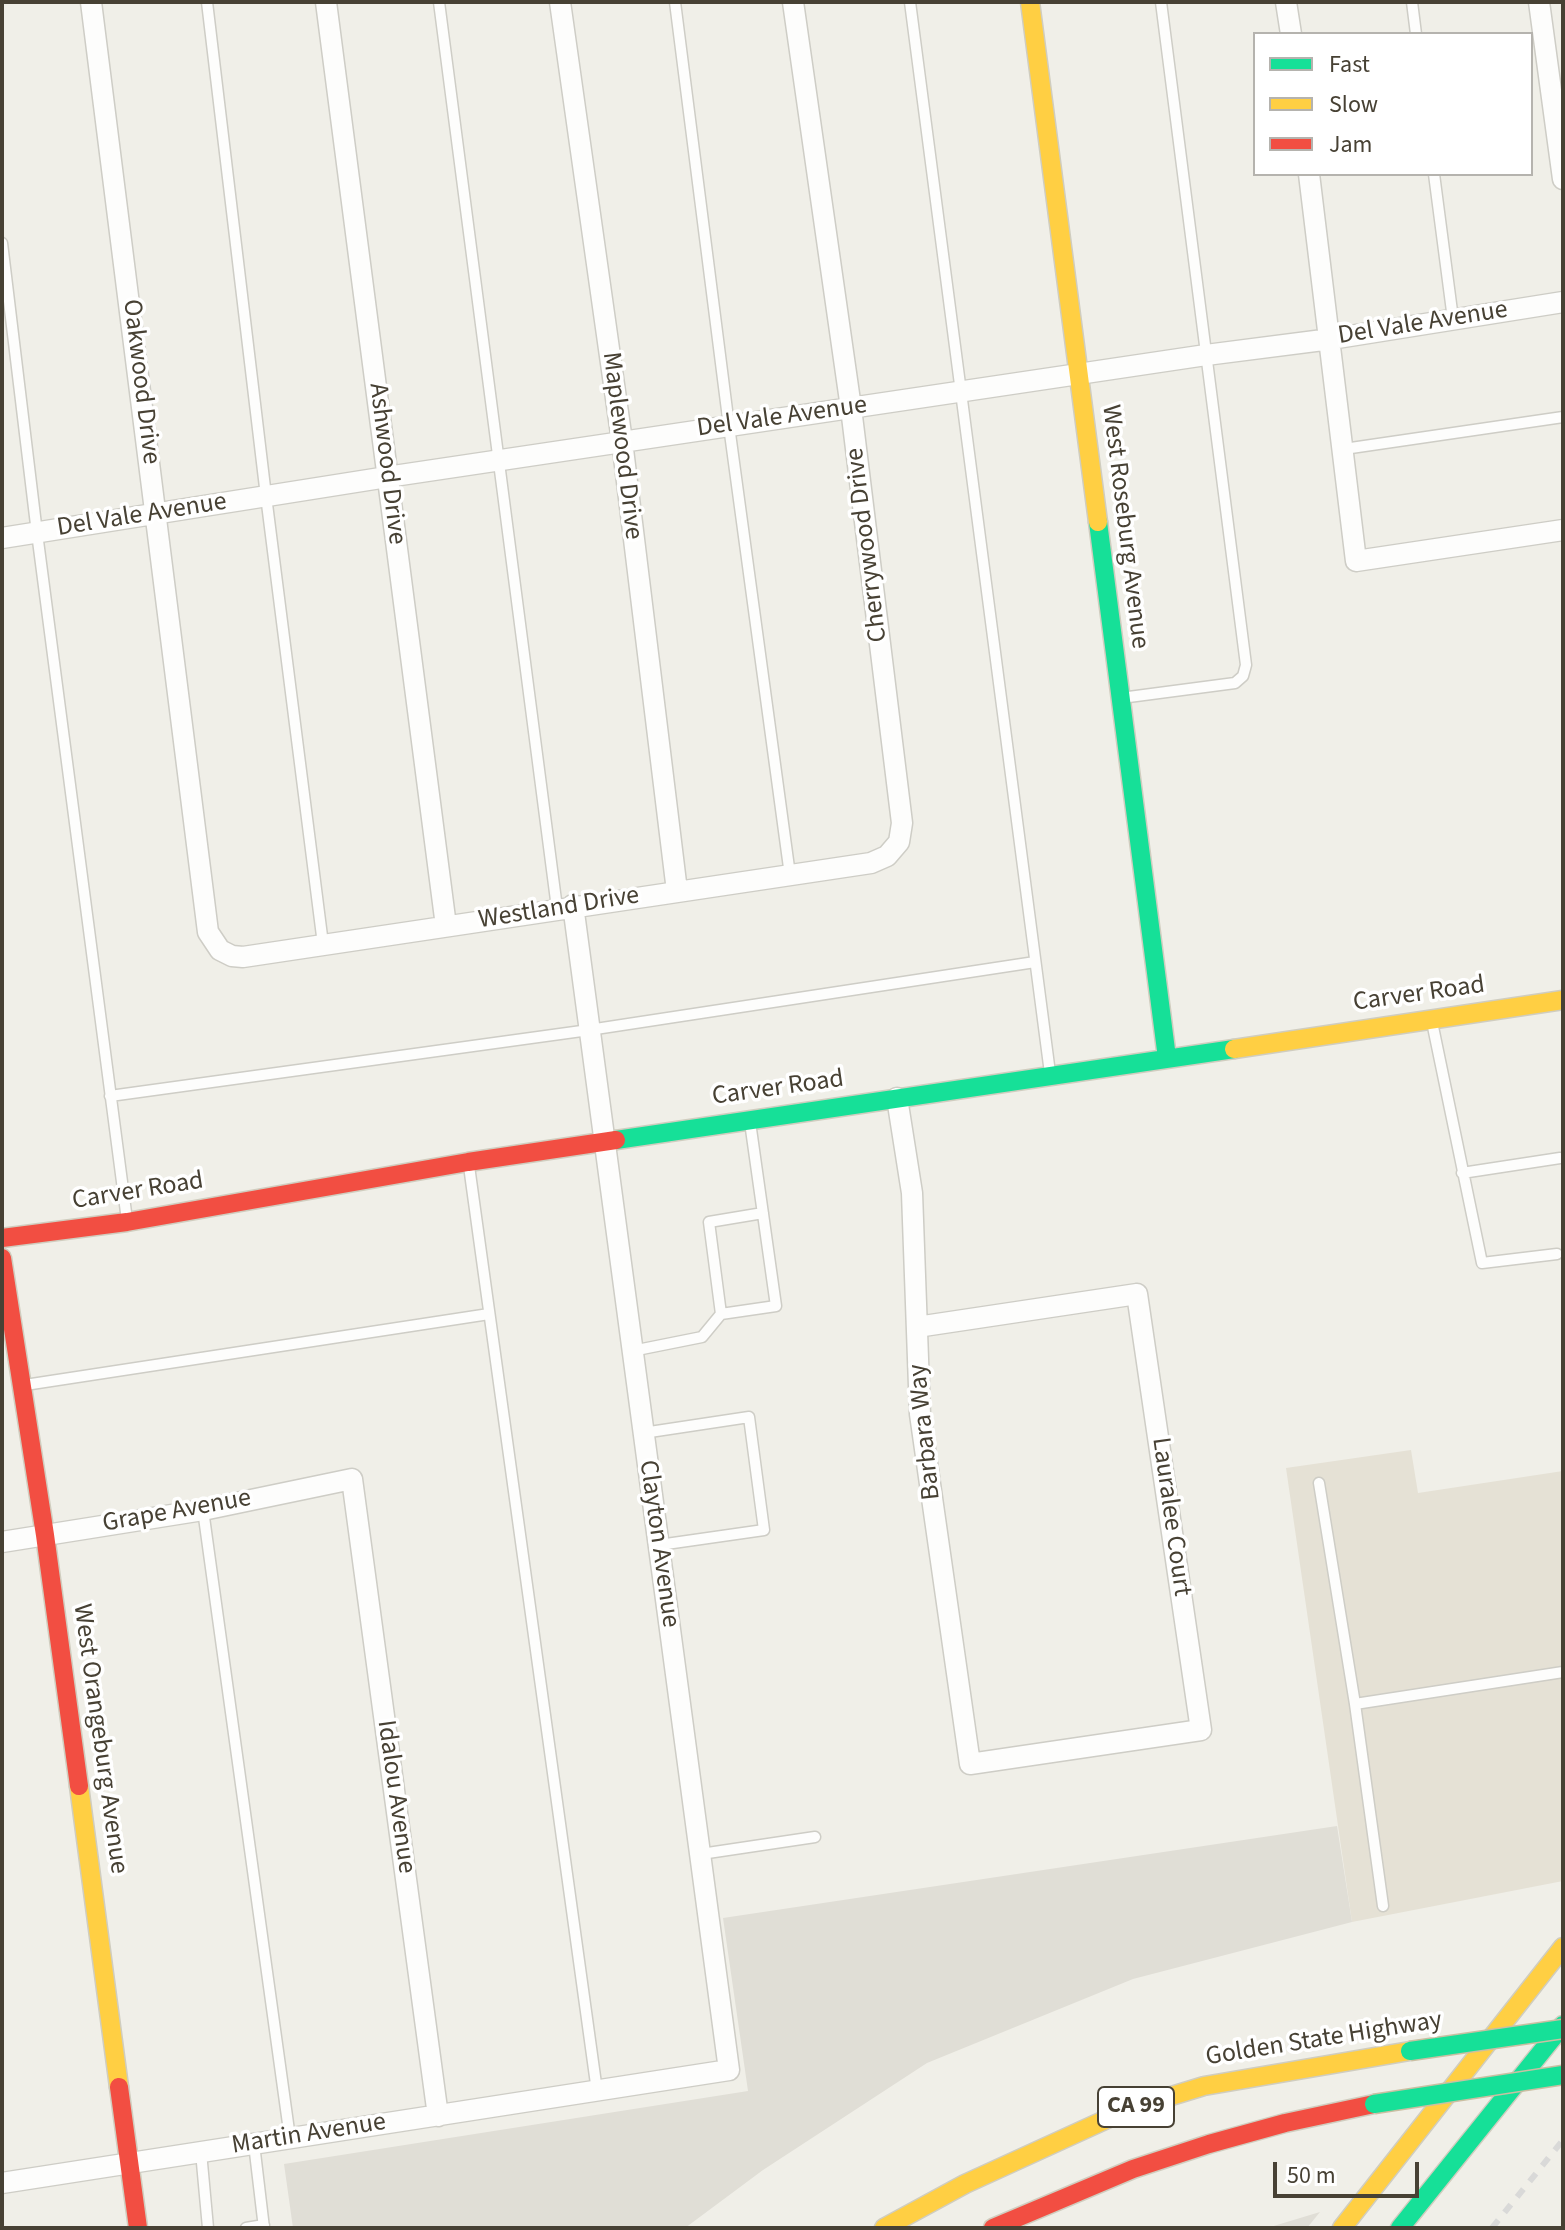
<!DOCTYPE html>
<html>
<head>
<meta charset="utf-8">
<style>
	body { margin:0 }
	#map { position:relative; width:1565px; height:2230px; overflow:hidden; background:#f0efe8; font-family:"Source Sans 3",sans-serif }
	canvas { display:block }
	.frame { position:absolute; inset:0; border:4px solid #474134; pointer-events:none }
	.legend { position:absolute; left:1253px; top:32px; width:280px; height:144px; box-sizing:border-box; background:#fff; border:2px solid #b5b3ae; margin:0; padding:10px 14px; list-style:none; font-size:24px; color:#474134 }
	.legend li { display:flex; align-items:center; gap:16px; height:40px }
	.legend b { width:40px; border:2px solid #b5b3ae }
	.scale { position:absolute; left:1273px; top:2162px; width:146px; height:36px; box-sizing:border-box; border:4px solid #474134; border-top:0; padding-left:10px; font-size:24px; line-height:28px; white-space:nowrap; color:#474134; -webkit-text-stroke:6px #fff; paint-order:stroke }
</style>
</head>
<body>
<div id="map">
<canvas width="1565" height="2230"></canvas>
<div class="frame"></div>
<ul class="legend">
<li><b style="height:10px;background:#16e098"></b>Fast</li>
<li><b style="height:10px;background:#ffcf43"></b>Slow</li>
<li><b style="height:10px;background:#f24e42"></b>Jam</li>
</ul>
<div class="scale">50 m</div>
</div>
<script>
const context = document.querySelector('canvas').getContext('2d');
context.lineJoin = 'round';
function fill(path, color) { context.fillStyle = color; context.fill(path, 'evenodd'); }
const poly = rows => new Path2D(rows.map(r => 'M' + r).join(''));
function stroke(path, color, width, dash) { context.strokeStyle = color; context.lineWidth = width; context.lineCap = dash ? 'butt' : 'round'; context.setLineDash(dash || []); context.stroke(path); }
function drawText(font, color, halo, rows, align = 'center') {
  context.font = font + ' "Source Sans 3",sans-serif'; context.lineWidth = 7; context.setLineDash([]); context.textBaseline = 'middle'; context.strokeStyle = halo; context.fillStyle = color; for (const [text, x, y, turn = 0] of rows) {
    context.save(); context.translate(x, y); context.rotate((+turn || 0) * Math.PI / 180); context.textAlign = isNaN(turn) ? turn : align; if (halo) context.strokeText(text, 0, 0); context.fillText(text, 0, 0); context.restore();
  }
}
const residential = poly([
	[1411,1450,1418,1493,1563,1471,1563,1881,1352,1922,1286,1468]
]);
const industrial = poly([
	[1337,1826,1352,1922,1133,1979,927,2063,763,2170,685,2228,293,2228,284,2164,748,2091,723,1918],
	[1320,2212,1307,2228,1267,2228]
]);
const lane = poly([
	[207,2,266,496,323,944],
	[439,2,557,908],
	[675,2,729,426,790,875],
	[910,2,1050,1073],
	[1412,2,1416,34],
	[1434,174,1453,319],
	[2,243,37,533,127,1220],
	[1344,449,1563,417],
	[1121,698,1235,683,1243,676,1246,665,1161,2],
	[1432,1022,1482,1263,1557,1254],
	[110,1096,589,1030,1035,962],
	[469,1166,597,2091],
	[1462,1173,1560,1158],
	[721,1314,709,1222,763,1213],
	[632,1351,702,1337,721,1314,776,1306,750,1122],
	[25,1385,489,1314],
	[643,1433,749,1417,764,1530,659,1545],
	[1319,1483,1355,1704,1563,1672],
	[203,1510,290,2138],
	[1355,1704,1383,1906],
	[701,1854,815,1837],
	[254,2144,264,2228],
	[201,2152,208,2228],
	[246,2228,264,2225]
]);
const street = poly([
	[91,2,208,932,220,950,232,956,243,957,871,863,887,856,899,842,902,823,851,408,793,2],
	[326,2,446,926],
	[560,2,622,441,677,891],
	[1286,2,1291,34],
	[1539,2,1563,179],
	[1309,174,1356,561,1563,530],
	[2,538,387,477,1206,355,1331,339,1563,302],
	[897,1098,912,1193,920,1414,970,1764,1201,1730,1137,1294,917,1327],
	[2,1542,203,1510,352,1479,438,2116],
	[2,2183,729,2070,573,905]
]);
const fast = poly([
	[1098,522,1167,1058],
	[616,1140,1234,1049],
	[1400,2228,1563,2025]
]);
const slow = poly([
	[1030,2,1098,522],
	[1234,1049,1563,1000],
	[79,1786,119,2087],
	[884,2228,965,2184,1129,2109,1204,2086,1410,2051],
	[1342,2228,1563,1947]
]);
const jam = poly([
	[2,1238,127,1222,468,1162,616,1140],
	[2,1258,45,1535,79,1786],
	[119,2087,138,2228],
	[993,2228,1133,2169,1209,2144,1285,2123,1374,2104]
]);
const rail = poly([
	[1492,2228,1563,2140]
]);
const fastBridge = poly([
	[1410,2051,1563,2029],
	[1374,2104,1563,2075]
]);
const shields = [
	[1136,2107,76]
];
const shieldNames = [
	["CA 99",1136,2107]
];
const streetNames = [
	["Del Vale Avenue",1423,324,-9],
	["Oakwood Drive",140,382,83],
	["Del Vale Avenue",782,418,-8],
	["Maplewood Drive",621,446,83],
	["Ashwood Drive",386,464,83],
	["Del Vale Avenue",142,516,-9],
	["West Roseburg Avenue",1124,527,83],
	["Cherrywood Drive",868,545,-97],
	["Westland Drive",559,909,-9],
	["Carver Road",1419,995,-8],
	["Carver Road",778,1089,-8],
	["Carver Road",138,1192,-9],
	["Barbara Way",926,1432,-96],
	["Grape Avenue",177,1512,-10],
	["Lauralee Court",1170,1517,82],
	["Clayton Avenue",658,1544,82],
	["West Orangeburg Avenue",99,1739,82],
	["Idalou Avenue",395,1797,82],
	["Golden State Highway",1324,2040,-9],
	["Martin Avenue",309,2135,-9]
];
fill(residential, '#e5e1d5');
fill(industrial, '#e0ded6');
stroke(lane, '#cecdc6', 13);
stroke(street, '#cecdc6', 23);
stroke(fast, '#d0cdbf', 21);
stroke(slow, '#d0cdbf', 21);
stroke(jam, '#d0cdbf', 21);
stroke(lane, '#fdfdfc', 10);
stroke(street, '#fdfdfc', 20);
stroke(fast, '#16e098', 18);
stroke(slow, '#ffcf43', 18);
stroke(jam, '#f24e42', 18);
stroke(rail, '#d9d9d8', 6, [10, 10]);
stroke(fastBridge, '#cabfa2', 21, []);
stroke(fastBridge, '#16e098', 18);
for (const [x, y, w] of shields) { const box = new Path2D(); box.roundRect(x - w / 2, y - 20, w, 40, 6); context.fillStyle = '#fff'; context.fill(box); stroke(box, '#474134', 2); }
drawText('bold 24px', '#474134', null, shieldNames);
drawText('26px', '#474134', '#fff', streetNames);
</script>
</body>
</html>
